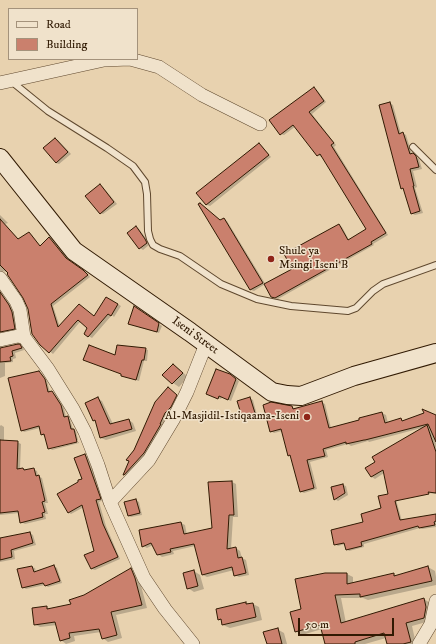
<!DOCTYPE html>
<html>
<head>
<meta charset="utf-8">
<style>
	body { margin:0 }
	#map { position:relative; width:436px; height:644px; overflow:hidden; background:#e8d2af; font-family:"IM FELL DW Pica",serif }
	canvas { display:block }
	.legend { position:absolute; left:8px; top:8px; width:130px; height:52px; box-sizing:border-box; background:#f0e2cb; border:1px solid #a4927b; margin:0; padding:5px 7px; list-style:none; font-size:12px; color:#311a03 }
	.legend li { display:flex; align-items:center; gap:8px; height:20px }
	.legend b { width:20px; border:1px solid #a4927b }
	.scale { position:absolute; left:298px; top:618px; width:96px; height:18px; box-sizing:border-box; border:2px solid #311a03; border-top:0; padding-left:5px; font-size:12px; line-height:14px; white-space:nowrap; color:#311a03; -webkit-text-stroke:3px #f0e2cb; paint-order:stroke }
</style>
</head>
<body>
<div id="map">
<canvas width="436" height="644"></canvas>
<ul class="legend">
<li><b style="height:5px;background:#f0e2cb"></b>Road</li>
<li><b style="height:11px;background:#ca806d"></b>Building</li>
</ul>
<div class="scale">50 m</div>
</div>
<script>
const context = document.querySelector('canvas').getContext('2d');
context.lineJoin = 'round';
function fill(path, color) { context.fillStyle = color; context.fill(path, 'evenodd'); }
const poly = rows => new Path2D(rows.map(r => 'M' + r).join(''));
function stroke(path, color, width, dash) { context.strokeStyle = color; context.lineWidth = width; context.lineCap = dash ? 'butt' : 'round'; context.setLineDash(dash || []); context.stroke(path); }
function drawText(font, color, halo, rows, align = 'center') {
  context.font = font + ' "IM FELL DW Pica",serif'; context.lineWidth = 3; context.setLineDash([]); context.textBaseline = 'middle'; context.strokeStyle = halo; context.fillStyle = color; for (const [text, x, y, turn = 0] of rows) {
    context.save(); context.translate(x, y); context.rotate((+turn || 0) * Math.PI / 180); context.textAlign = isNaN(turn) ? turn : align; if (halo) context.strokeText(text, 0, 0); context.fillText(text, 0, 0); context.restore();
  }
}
const shadow = poly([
	[314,88,317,90,326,102,312,114,336,145,334,147,388,235,373,244,374,245,278,299,272,297,265,284,254,291,251,290,200,204,221,221,225,219,227,221,266,285,293,270,339,225,342,227,349,240,367,230,322,156,321,157,318,155,296,126,284,135,281,134],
	[390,103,393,105,401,134,403,133,406,135,412,154,419,159,422,169,413,171,417,187,415,188,423,213,415,215,411,213,405,190,401,188],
	[55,139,58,140,71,154,59,164,56,163],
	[259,144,262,146,271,157,210,206,207,205,197,193],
	[100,185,103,187,117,204,103,214,100,213],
	[0,215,8,223,5,224,19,240,29,233,32,235,41,247,49,238,52,240,69,261,87,273,90,277,53,306,60,327,79,305,95,317,106,298,121,306,114,317,112,315,92,338,85,334,89,328,81,322,79,323,53,354,41,344,29,308,23,296,7,272,3,271,0,272],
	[136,227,139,229,148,241,149,245,143,250,140,248],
	[0,290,12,308,15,315,17,330,0,334],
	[137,308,162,326,159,333,129,324],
	[19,345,23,347,24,350,15,353,16,358,13,359,13,362,5,363,5,376,0,378,0,349],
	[145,349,148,350,147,361,144,361,139,381,125,377,122,375,115,356],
	[173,365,179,369,188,377,179,387,173,383,164,375],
	[39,372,42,374,47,381,50,392,52,392,55,394,64,408,66,417,70,419,73,429,76,431,78,440,50,447,46,435,44,436,42,434,40,428,24,432,22,430],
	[233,377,239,381,231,401,222,397,221,399,210,395],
	[171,390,179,397,173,408,168,415,163,426,147,455,127,476,124,474,134,451],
	[97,398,102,401,113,424,129,420,133,423,136,431,106,440,101,438,97,422,94,421,86,403],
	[250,398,253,400,257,415,246,418,243,416],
	[321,402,325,404,331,428,382,413,386,415,388,423,401,420,404,422,436,416,436,494,391,488,384,473,375,479,372,477,367,468,425,427,369,442,368,441,351,446,348,444,326,450,328,457,310,462,317,489,304,493,300,491,291,456,289,455,282,431,274,433,271,431,292,407,296,409],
	[1,425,4,427,4,441,17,442,21,444,20,469,23,469,26,470,33,469,37,471,38,476,42,478,48,503,45,503,48,514,45,514,46,519,25,524,21,522,19,513,0,515,0,426],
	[79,442,79,443,52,450,51,449],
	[85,455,88,457,103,500,99,502,106,526,120,559,95,570,92,569,96,551,84,507,71,514,68,512,83,479],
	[232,482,236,484,238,517,233,517,231,549,236,548,240,551,242,558,246,560,249,575,239,577,235,575,234,570,207,577,203,575,195,546,173,551,174,554,162,557,158,554,153,545,147,548,143,546,181,523,185,525,187,535,213,529],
	[343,485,346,486,348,495,338,501,335,499],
	[395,496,402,521,436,515,436,527,422,529,420,528,364,544,364,547,349,551,347,549,345,544,338,546,335,544,382,509],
	[136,500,139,502,142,515,131,517,129,516],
	[30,533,33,535,36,545,14,551,15,559,0,562,0,539],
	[54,566,57,568,62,583,48,587,45,585,26,589,23,587,32,567,35,568,36,572],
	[428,567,435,571,436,577,436,585,368,600,363,598,341,598,346,623,424,599,430,603,430,621,412,626,416,644,388,644,386,638,365,644,326,644,322,629,302,635,296,631,302,610,347,574,353,577,353,583,393,574,396,576],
	[131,569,136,572,140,582,147,608,116,615,122,638,108,642,103,638,101,632,74,636,75,641,66,644,61,640,57,625,40,627,34,624,46,607,50,609,72,605,85,596],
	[194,571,200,575,204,589,194,592,188,588],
	[246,603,249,605,253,604,259,607,262,620,230,628,223,625,222,621,219,619],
	[277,629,284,633,287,644,268,644]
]);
const building = poly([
	[314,87,324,101,309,112,334,143,331,145,386,233,371,242,372,244,275,298,271,297,264,284,292,269,284,254,339,224,348,240,366,229,320,154,317,156,293,125,280,135,269,120,314,87],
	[390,102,399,134,403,132,410,154,413,153,416,156,419,167,410,169,414,186,413,186,420,211,411,214,403,188,401,189,379,105,390,102],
	[55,138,68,152,56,163,43,148,55,138],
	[259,143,269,155,206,205,196,193,259,143],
	[100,184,114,202,100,214,85,196,100,184],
	[200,203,220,220,224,218,263,283,250,290,198,204,200,203],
	[0,219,18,239,29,232,40,246,49,237,66,258,83,270,88,275,51,304,58,327,79,304,94,316,106,297,118,304,111,316,108,314,88,337,84,334,87,328,78,320,76,322,49,353,40,345,32,334,28,309,23,298,7,274,8,273,0,265,0,219],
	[136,226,145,239,147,243,139,249,127,233,136,226],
	[0,292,9,305,12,312,15,329,0,332,0,292],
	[134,306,159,323,157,332,128,324,134,306],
	[18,344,20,344,22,348,12,351,13,356,10,357,11,361,0,362,0,348,18,344],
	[89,345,115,355,117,345,146,348,144,360,142,360,136,380,121,376,121,374,83,360,89,345],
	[173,364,183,373,172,384,162,375,173,364],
	[216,369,230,374,236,379,228,400,219,396,218,399,206,394,216,369],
	[39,371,45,379,48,392,52,391,61,405,64,417,68,416,71,429,74,429,77,442,48,449,44,434,41,435,39,426,21,431,8,378,39,371],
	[168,387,177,395,171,407,165,413,160,424,161,424,144,453,124,475,123,475,129,461,126,460,134,450,155,402,168,387],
	[98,397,110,424,129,419,132,429,100,438,95,420,93,421,85,403,98,397],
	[250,397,255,413,242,417,237,401,250,397],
	[322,401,329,428,359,420,359,418,382,412,385,423,401,418,402,421,424,413,422,409,436,415,436,442,428,424,365,440,364,440,346,444,346,442,323,449,325,456,307,460,314,488,300,492,290,455,288,456,281,429,270,432,263,405,271,402,292,406,293,409,322,401],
	[427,425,436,452,436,493,428,492,429,494,395,501,400,520,436,514,436,521,434,522,435,525,419,528,418,526,361,542,362,546,346,550,344,543,334,545,331,530,363,522,361,514,381,508,378,496,388,494,383,470,371,477,365,468,375,462,372,457,427,425],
	[0,440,18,441,17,469,23,468,24,470,34,468,36,476,39,475,45,501,42,502,45,512,42,513,43,517,20,523,18,511,0,513,0,440],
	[85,454,101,499,96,500,103,524,118,557,91,569,84,555,94,551,82,505,68,513,57,494,78,482,78,480,82,479,74,458,85,454],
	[232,481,234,515,229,515,227,549,236,547,238,558,242,557,246,573,234,576,232,567,202,575,194,544,170,549,171,552,157,555,151,543,142,547,139,530,181,522,184,534,212,528,208,482,232,481],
	[343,484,345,493,334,500,331,487,343,484],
	[136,499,140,513,128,516,124,502,136,499],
	[30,532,33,543,11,550,12,557,0,560,0,538,30,532],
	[54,565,60,581,45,586,43,583,22,588,17,569,32,566,34,572,54,565],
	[428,566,432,581,360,597,360,594,335,595,341,623,424,598,426,607,424,618,406,623,411,642,403,644,387,644,384,633,355,642,355,644,325,644,320,625,295,632,290,612,301,609,295,579,325,573,347,573,347,584,394,573,394,576,428,566],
	[131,568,135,578,142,605,111,612,117,635,102,639,99,629,69,633,70,638,60,641,55,622,34,625,32,608,47,606,47,609,71,604,69,600,84,595,131,568],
	[194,570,198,586,187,589,183,573,194,570],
	[246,602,246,604,253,603,256,617,222,625,221,619,218,620,216,609,246,602],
	[278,628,282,644,267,644,263,632,278,628]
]);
const lane = poly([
	[11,81,48,111,107,148,133,166,145,182,147,194,148,231,150,239,153,245,160,249,180,256,221,284,257,299,291,306,348,311,356,308,373,291,383,284,436,265],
	[413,147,436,170]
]);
const street = poly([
	[130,59,159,67,202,95,260,124],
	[0,83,104,60,129,59],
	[0,278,16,301,20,310,24,337],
	[0,340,18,336,24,337,48,369,73,409,85,432,98,465,110,502,144,578,165,609,193,644],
	[110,502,149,460,173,420,187,392,206,344],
	[419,644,431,624,436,601]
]);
const secondary = poly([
	[0,158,74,251,190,332,272,392,287,395,301,396,354,376,436,353]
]);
const markers = [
	[271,259,4,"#8f2418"],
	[307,417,4,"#8f2418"]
];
const poiNames = [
	["Shule ya",279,252],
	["Msingi Iseni B",279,266],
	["Al-Masjidil-Istiqaama-Iseni",299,417,"right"]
];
const streetNames = [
	["Iseni Street",195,336,36]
];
fill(shadow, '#0003');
fill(building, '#ca806d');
stroke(building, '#311a03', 1);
stroke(lane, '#5f482e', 8);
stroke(street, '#5f482e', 14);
stroke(secondary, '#311a03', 20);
stroke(lane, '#f0e2cb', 6);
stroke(street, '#f0e2cb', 13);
stroke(secondary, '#f0e2cb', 18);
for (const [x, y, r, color] of markers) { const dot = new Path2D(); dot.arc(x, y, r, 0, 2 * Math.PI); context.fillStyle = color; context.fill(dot); stroke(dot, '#f0e2cb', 1.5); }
drawText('12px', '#311a03', '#f0e2cb', poiNames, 'left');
drawText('12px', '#311a03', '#f0e2cb', streetNames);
</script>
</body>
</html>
